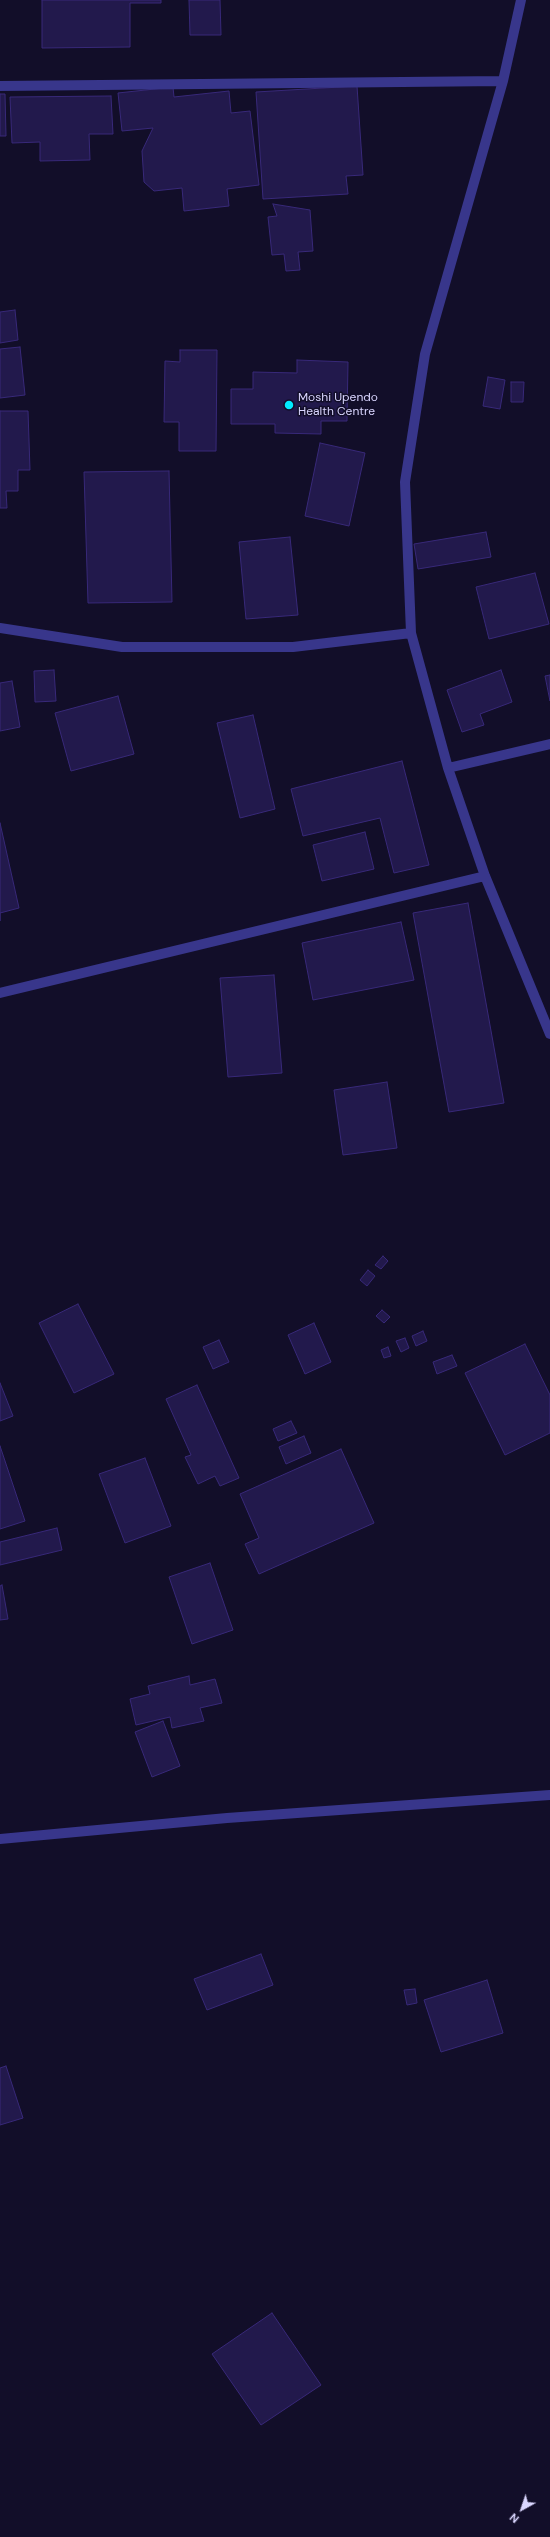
<!DOCTYPE html>
<html>
<head>
<meta charset="utf-8">
<style>
	body { margin:0 }
	#map { position:relative; width:550px; height:2537px; overflow:hidden; background:#120e29; font-family:"DM Sans",sans-serif }
	canvas { display:block }
	.north { position:absolute; left:502px; top:2489px; width:40px; height:40px; -webkit-text-stroke:3px #120e29; paint-order:stroke; rotate:220deg; font-size:11px; font-weight:700; line-height:16px; text-align:center; color:#dad6ff }
	.north::after { content:''; display:block; margin:auto; width:14px; height:18px; background:#dad6ff; clip-path:polygon(50% 0,100% 100%,50% 72%,0 100%) }
</style>
</head>
<body>
<div id="map">
<canvas width="550" height="2537"></canvas>
<div class="north">N</div>
</div>
<script>
const context = document.querySelector('canvas').getContext('2d');
context.lineJoin = 'round';
function fill(path, color) { context.fillStyle = color; context.fill(path, 'evenodd'); }
const poly = rows => new Path2D(rows.map(r => 'M' + r).join(''));
function stroke(path, color, width, dash) { context.strokeStyle = color; context.lineWidth = width; context.lineCap = dash ? 'butt' : 'round'; context.setLineDash(dash || []); context.stroke(path); }
function drawText(font, color, halo, rows, align = 'center') {
  context.font = font + ' "DM Sans",sans-serif'; context.lineWidth = 3; context.setLineDash([]); context.textBaseline = 'middle'; context.strokeStyle = halo; context.fillStyle = color; for (const [text, x, y, turn = 0] of rows) {
    context.save(); context.translate(x, y); context.rotate((+turn || 0) * Math.PI / 180); context.textAlign = isNaN(turn) ? turn : align; if (halo) context.strokeText(text, 0, 0); context.fillText(text, 0, 0); context.restore();
  }
}
const building = poly([
	[42,0,161,0,161,3,130,3,130,47,42,48,42,0],
	[189,0,220,0,221,35,190,35,189,0],
	[357,86,363,175,346,176,348,194,263,199,256,92,357,86],
	[173,87,174,97,229,91,231,113,250,111,259,185,227,189,229,206,184,211,182,188,154,191,144,182,142,151,153,128,122,131,118,93,173,87],
	[0,94,5,94,6,136,0,136,0,94],
	[111,96,113,134,89,134,90,160,40,161,40,142,12,143,10,97,111,96],
	[273,204,310,210,313,251,298,252,300,270,286,271,284,254,272,255,268,217,277,216,273,204],
	[15,310,18,340,0,343,0,312,15,310],
	[20,347,25,395,0,398,0,349,20,347],
	[180,350,217,350,216,451,179,451,179,422,164,422,165,361,180,362,180,350],
	[297,360,348,362,347,421,321,421,321,434,275,433,275,424,231,424,231,389,253,389,253,372,297,373,297,360],
	[488,377,505,380,500,409,483,406,488,377],
	[511,382,524,382,523,402,511,402,511,382],
	[0,411,28,411,30,470,18,470,18,491,6,491,7,508,0,508,0,411],
	[320,443,365,453,349,526,305,516,320,443],
	[169,471,172,602,88,603,84,472,169,471],
	[486,532,491,557,418,569,414,544,486,532],
	[290,537,298,615,246,619,239,542,290,537],
	[535,573,549,624,489,639,476,587,535,573],
	[54,670,56,701,35,702,34,671,54,670],
	[501,670,512,702,480,714,484,725,462,732,447,690,501,670],
	[550,675,550,701,545,676,550,675],
	[12,681,20,727,0,731,0,683,12,681],
	[118,696,134,754,71,771,55,713,118,696],
	[253,715,275,809,240,818,217,723,253,715],
	[402,761,429,865,394,873,380,818,303,836,291,789,402,761],
	[0,823,19,908,0,913,0,921,0,823],
	[365,832,374,869,322,881,313,845,365,832],
	[468,903,504,1103,449,1112,413,913,468,903],
	[401,922,414,980,313,1000,302,943,401,922],
	[274,975,282,1073,228,1077,220,978,274,975],
	[387,1082,397,1148,343,1155,334,1090,387,1082],
	[383,1256,388,1261,381,1269,375,1265,383,1256],
	[368,1270,375,1276,367,1286,360,1280,368,1270],
	[78,1304,114,1374,74,1393,39,1323,78,1304],
	[382,1310,390,1317,384,1323,376,1316,382,1310],
	[314,1323,331,1362,305,1374,288,1335,314,1323],
	[423,1331,427,1341,416,1346,412,1336,423,1331],
	[405,1338,409,1348,401,1352,396,1341,405,1338],
	[219,1340,229,1362,213,1369,203,1347,219,1340],
	[525,1344,550,1395,550,1433,505,1455,465,1373,525,1344],
	[388,1347,391,1356,384,1358,381,1350,388,1347],
	[452,1355,457,1366,437,1374,433,1362,452,1355],
	[0,1383,13,1416,0,1421,0,1383],
	[197,1385,239,1478,220,1486,215,1476,198,1484,185,1457,191,1455,166,1399,197,1385],
	[291,1421,297,1433,278,1441,273,1429,291,1421],
	[304,1436,311,1453,286,1464,279,1447,304,1436],
	[0,1446,25,1521,0,1529,0,1446],
	[341,1449,374,1523,259,1574,245,1544,259,1538,240,1494,341,1449],
	[145,1458,171,1526,125,1543,99,1474,145,1458],
	[57,1528,62,1550,0,1565,0,1542,57,1528],
	[210,1563,233,1630,192,1644,169,1577,210,1563],
	[2,1585,8,1619,0,1620,0,1586,2,1585],
	[189,1676,190,1685,215,1679,222,1703,200,1708,204,1721,172,1728,170,1717,136,1725,130,1699,150,1694,148,1686,189,1676],
	[163,1721,180,1766,152,1777,135,1732,163,1721],
	[261,1954,273,1985,207,2010,194,1979,261,1954],
	[487,1980,503,2033,441,2052,424,2000,487,1980],
	[415,1989,417,2003,407,2005,404,1990,415,1989],
	[6,2066,23,2118,0,2125,0,2068,6,2066],
	[272,2313,321,2385,261,2425,212,2354,272,2313]
]);
const minor = poly([
	[521,0,503,81,425,354,405,482,411,633,448,768,485,876,550,1034],
	[0,86,503,81],
	[0,628,122,647,293,647,411,633],
	[448,768,550,744],
	[0,993,485,876],
	[0,1839,227,1818,550,1795]
]);
const markers = [
	[289,405,5,"#02eaff"]
];
const poiNames = [
	["Moshi Upendo",298,398],
	["Health Centre",298,412]
];
fill(building, '#22194c');
stroke(building, '#382979', 1);
stroke(minor, '#38368b', 10);
for (const [x, y, r, color] of markers) { const dot = new Path2D(); dot.arc(x, y, r, 0, 2 * Math.PI); context.fillStyle = color; context.fill(dot); stroke(dot, '#120e29', 1.5); }
drawText('12px', '#dad6ff', '#120e29', poiNames, 'left');
</script>
</body>
</html>
